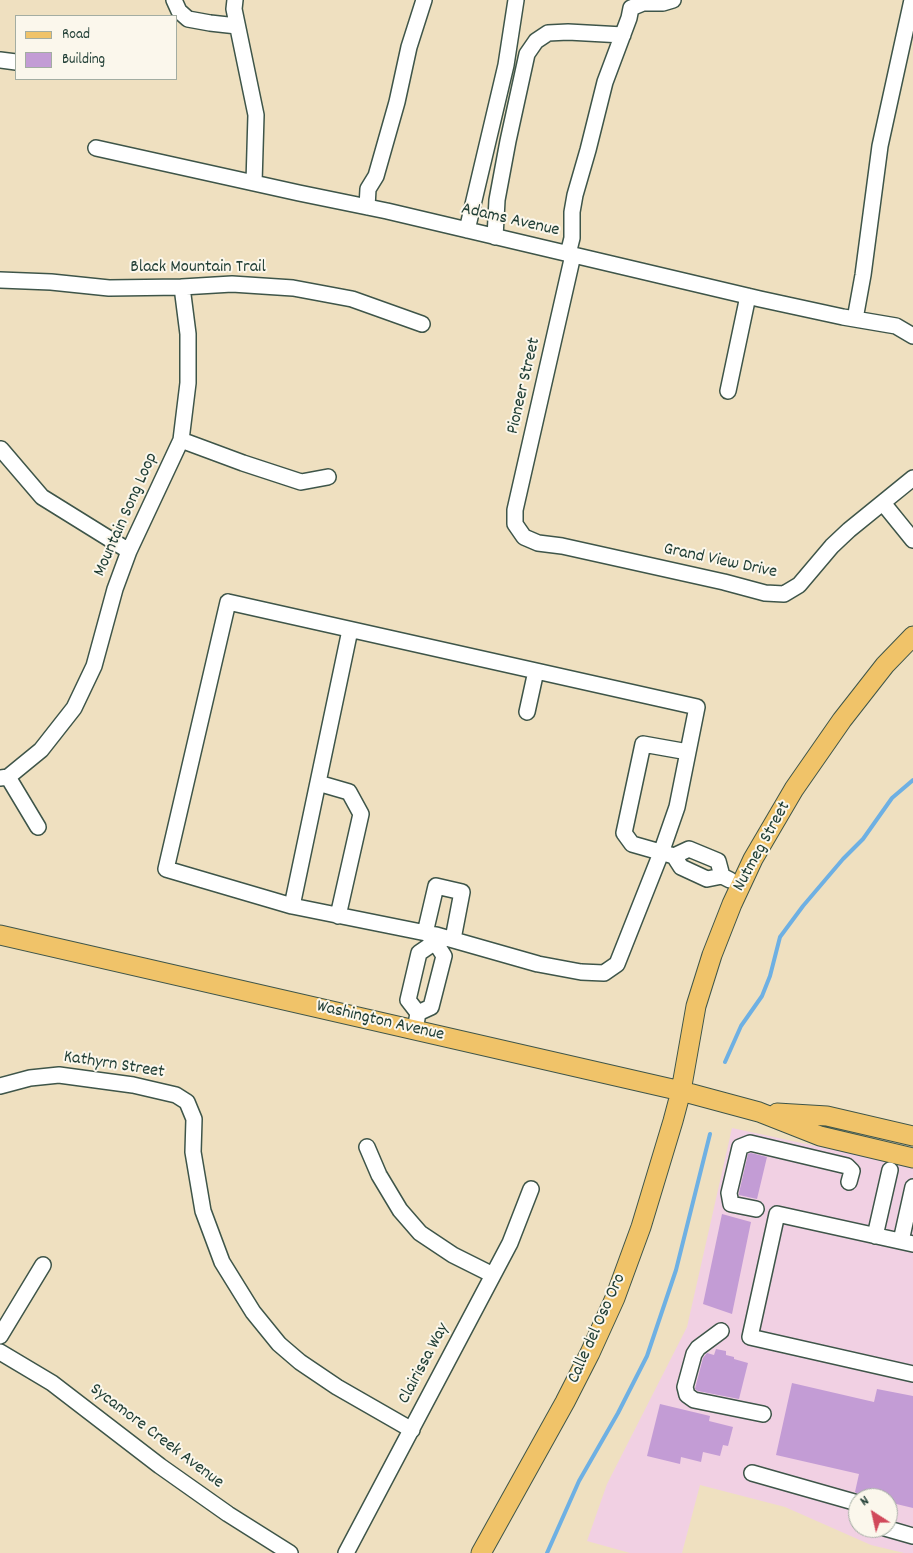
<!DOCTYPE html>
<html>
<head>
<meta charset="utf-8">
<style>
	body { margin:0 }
	#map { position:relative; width:913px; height:1553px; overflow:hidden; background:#efe0c0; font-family:Dekko,sans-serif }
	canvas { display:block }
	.legend { position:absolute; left:15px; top:15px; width:162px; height:65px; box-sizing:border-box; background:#fbf7ec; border:1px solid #a3ada2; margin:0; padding:6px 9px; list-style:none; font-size:15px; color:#1f3d34 }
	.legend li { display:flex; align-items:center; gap:10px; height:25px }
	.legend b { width:25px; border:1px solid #a3ada2 }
	.north { position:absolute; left:848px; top:1488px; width:50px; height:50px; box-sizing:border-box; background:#fbf7ec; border:1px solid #a3ada2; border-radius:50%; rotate:325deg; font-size:14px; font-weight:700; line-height:20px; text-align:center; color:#1f3d34 }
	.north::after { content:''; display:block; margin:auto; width:18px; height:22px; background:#d1495b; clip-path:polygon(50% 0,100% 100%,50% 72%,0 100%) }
</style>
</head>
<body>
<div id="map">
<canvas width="913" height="1553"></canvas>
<ul class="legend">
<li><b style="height:6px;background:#f0c369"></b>Road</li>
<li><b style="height:14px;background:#c39cd5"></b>Building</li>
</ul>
<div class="north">N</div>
</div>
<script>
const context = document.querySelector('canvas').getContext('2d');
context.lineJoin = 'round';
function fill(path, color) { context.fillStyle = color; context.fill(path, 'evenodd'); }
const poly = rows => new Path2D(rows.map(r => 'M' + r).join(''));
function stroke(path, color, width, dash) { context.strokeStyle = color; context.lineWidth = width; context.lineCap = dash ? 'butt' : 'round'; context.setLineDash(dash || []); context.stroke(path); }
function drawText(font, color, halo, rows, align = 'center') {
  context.font = font + ' Dekko,sans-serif'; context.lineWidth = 4; context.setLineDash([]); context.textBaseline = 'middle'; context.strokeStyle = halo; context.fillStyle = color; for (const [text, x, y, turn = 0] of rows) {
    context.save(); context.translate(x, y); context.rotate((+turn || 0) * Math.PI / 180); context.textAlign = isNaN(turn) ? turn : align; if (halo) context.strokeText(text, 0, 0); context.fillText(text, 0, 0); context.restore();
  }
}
const built = poly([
	[732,1128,913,1167,913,1553,904,1553,871,1545,785,1507,700,1485,682,1553,630,1553,587,1541,607,1484,687,1327],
	[858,1498,888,1498,888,1528,858,1528]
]);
const stream = poly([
	[725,1062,741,1026,762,996,770,976,780,937,803,906,843,859,863,839,892,798,913,780],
	[547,1553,579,1481,618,1413,647,1356,676,1270,710,1134]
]);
const building = poly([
	[751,1153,767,1157,757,1199,739,1195,739,1193,748,1154],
	[722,1214,751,1222,732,1314,703,1304],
	[716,1349,726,1351,726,1355,734,1357,734,1359,748,1363,739,1399,698,1391,695,1389,703,1358,707,1353,714,1355],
	[792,1383,874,1402,877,1389,913,1396,913,1508,888,1502,888,1498,868,1498,862,1497,855,1492,859,1474,776,1455],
	[660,1404,710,1416,709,1421,733,1427,728,1446,723,1445,720,1456,703,1452,701,1462,681,1457,680,1464,647,1456]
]);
const minor = poly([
	[174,0,179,11,188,19,210,23,237,26],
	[235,0,234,9,256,115,254,183],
	[0,60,16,62],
	[96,148,299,193,387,211,760,299,843,317,896,326,913,336],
	[367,207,368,189,376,176,397,102,409,47,424,0],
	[467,230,506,65,516,0],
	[495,237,497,200,508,141,527,54,536,41,548,33,568,32,623,35],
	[568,254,572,238,572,212,575,195,588,150,605,82,629,18,631,8,643,3,663,3,673,0],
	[573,255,515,510,515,524,524,537,538,543,562,546,724,582,765,593,784,594,799,585,832,546,849,530,913,478],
	[0,280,51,282,109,288,182,287,232,284,293,288,352,299,422,324],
	[855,319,863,275,880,146,912,0],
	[728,391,748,296],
	[181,440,243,463,301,482,328,477],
	[1,449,42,497,129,551],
	[883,503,913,540],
	[228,602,697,707,677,807,661,853,617,964,604,973,581,972,538,964,436,935,292,906,166,869,228,602],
	[527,712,536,671],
	[688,752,643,744,624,833,632,844,674,856,689,849,718,861,722,876],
	[8,777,38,827],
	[0,778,8,777,41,750,74,708,94,666,115,589,129,551,181,440,188,383,188,334,182,287],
	[318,783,349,792,361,814,338,916],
	[674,856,681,867,707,879,722,876,730,880],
	[292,906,350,630],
	[425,933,436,886,462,892,453,939],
	[418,1013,431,1007,444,956,435,942],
	[415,1030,418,1013,408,1000,419,953,435,942,436,935],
	[0,1086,30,1078,59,1075,133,1085,176,1095,187,1102,194,1119,193,1152,203,1211,222,1262,253,1312,279,1344,300,1362,337,1387,412,1430],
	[367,1147,379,1175,400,1210,420,1233,453,1255,493,1275],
	[756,1209,731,1204,729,1193,740,1147,750,1143,847,1166,852,1171,849,1182],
	[875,1236,890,1170],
	[901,1241,913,1187],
	[913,1244,777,1214,750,1337,913,1374],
	[721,1331,698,1348,694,1354,685,1387,687,1395,694,1400,763,1414],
	[0,1336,43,1265],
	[0,1352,52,1383,160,1466,228,1514,290,1553],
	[752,1473,854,1502,858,1507],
	[885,1528,913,1536],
	[346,1553,510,1243,531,1189]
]);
const major = poly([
	[0,935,681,1091,759,1112,820,1136,913,1158],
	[777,1113,827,1116,913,1136],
	[481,1553,565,1402,590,1353,615,1298,641,1227,673,1121,681,1091,696,1006,712,955,732,904,753,859,794,789,842,720,885,665,913,636]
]);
const streetNames = [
	["Adams Avenue",510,221,13],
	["Black Mountain Trail",198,269],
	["Pioneer Street",525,386,-77],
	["Mountain Song Loop",127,515,-66],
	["Grand View Drive",720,562,12],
	["Nutmeg Street",763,847,-61],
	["Washington Avenue",380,1022,13],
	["Kathyrn Street",114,1066,9],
	["Calle del Oso Oro",598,1329,-66],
	["Clairissa Way",425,1364,-62],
	["Sycamore Creek Avenue",156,1437,37]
];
fill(built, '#f1d0e3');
stroke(stream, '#6eb0e3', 4);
fill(building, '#c39cd5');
stroke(minor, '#3e5549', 18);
stroke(major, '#3e5549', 21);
stroke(minor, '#fff', 15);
stroke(major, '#f0c369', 19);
drawText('18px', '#1f3d34', '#fbf7ec', streetNames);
</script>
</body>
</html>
